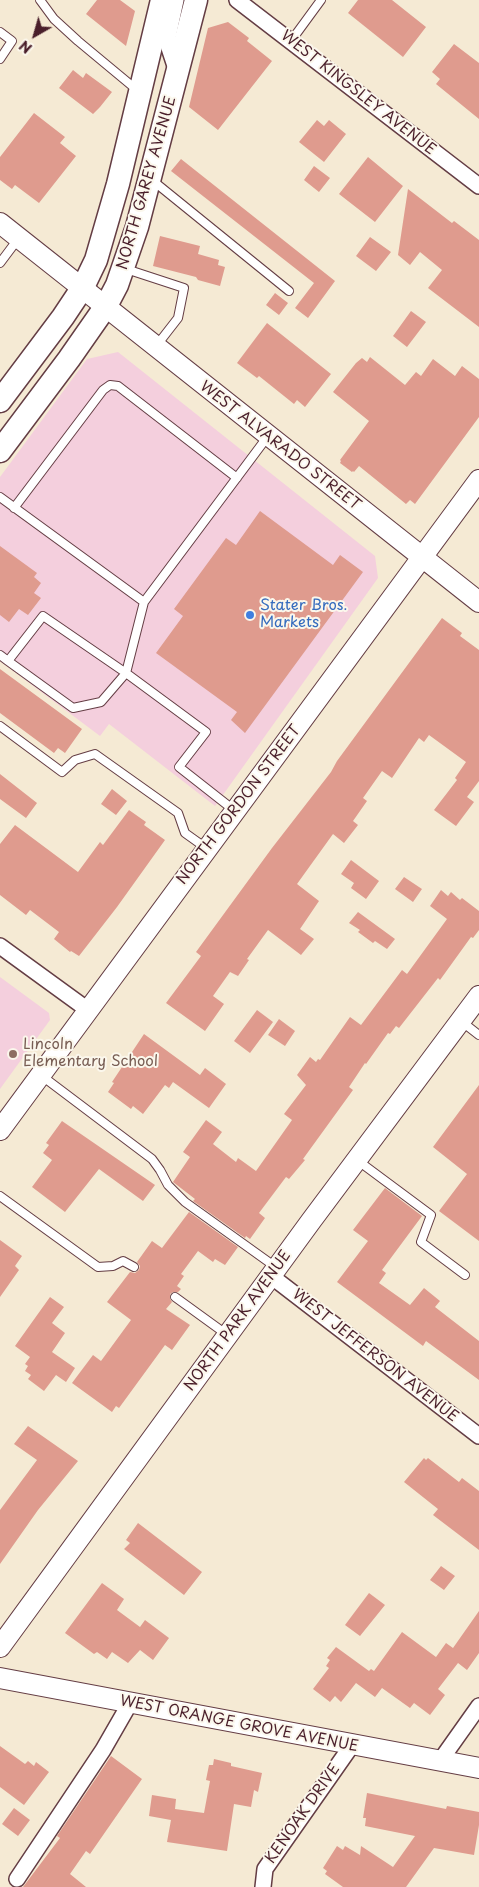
<!DOCTYPE html>
<html>
<head>
<meta charset="utf-8">
<style>
	body { margin:0 }
	#map { position:relative; width:479px; height:1887px; overflow:hidden; background:#f5ead4; font-family:"Playpen Sans",sans-serif }
	canvas { display:block }
	.north { position:absolute; left:10px; top:10px; width:50px; height:50px; -webkit-text-stroke:4px #fbf7ec; paint-order:stroke; rotate:218deg; font-size:14px; font-weight:700; line-height:20px; text-align:center; color:#4a1f2b }
	.north::after { content:''; display:block; margin:auto; width:18px; height:22px; background:#4a1f2b; clip-path:polygon(50% 0,100% 100%,50% 72%,0 100%) }
</style>
</head>
<body>
<div id="map">
<canvas width="479" height="1887"></canvas>
<div class="north">N</div>
</div>
<script>
const context = document.querySelector('canvas').getContext('2d');
context.lineJoin = 'round';
function fill(path, color) { context.fillStyle = color; context.fill(path, 'evenodd'); }
const poly = rows => new Path2D(rows.map(r => 'M' + r).join(''));
function stroke(path, color, width, dash) { context.strokeStyle = color; context.lineWidth = width; context.lineCap = dash ? 'butt' : 'round'; context.setLineDash(dash || []); context.stroke(path); }
function drawText(font, color, halo, rows, align = 'center') {
  context.font = font + ' "Playpen Sans",sans-serif'; context.lineWidth = 4; context.setLineDash([]); context.textBaseline = 'middle'; context.strokeStyle = halo; context.fillStyle = color; for (const [text, x, y, turn = 0] of rows) {
    context.save(); context.translate(x, y); context.rotate((+turn || 0) * Math.PI / 180); context.textAlign = isNaN(turn) ? turn : align; if (halo) context.strokeText(text, 0, 0); context.fillText(text, 0, 0); context.restore();
  }
}
const built = poly([
	[118,352,375,556,378,578,215,806,109,724,100,736,0,661,0,477,87,359],
	[0,977,49,1013,50,1020,0,1089]
]);
const building = poly([
	[97,0,120,0,135,11,126,46,86,14],
	[358,0,392,0,426,27,403,57,348,13],
	[228,22,249,38,247,41,272,61,218,130,189,107,208,28],
	[454,44,479,63,479,119,436,84,440,79,432,72],
	[73,70,83,78,86,73,112,92,100,107,93,114,59,88],
	[34,113,65,137,60,143,76,156,39,203,15,185,12,189,0,180,0,157],
	[317,120,324,126,329,120,346,134,324,162,299,142],
	[368,157,403,186,375,222,339,194],
	[181,159,335,281,308,318,295,308,314,283,171,171],
	[314,166,330,178,319,192,304,180],
	[408,189,452,223,454,221,479,240,479,327,428,288,442,270,420,252,410,265,398,255],
	[160,236,200,246,198,254,219,260,218,265,225,267,220,286,198,280,196,277,153,266],
	[370,237,391,252,376,271,356,256],
	[275,293,288,303,279,315,266,305],
	[411,311,426,322,407,347,393,336],
	[267,323,331,374,305,407,297,400,294,404,259,376,257,378,237,363],
	[370,357,405,385,416,372,421,376,433,359,455,376,462,366,479,379,479,417,415,504,410,500,406,504,359,466,354,472,353,471,352,472,340,463,341,461,340,460,369,421,333,392,356,363,362,358,367,362],
	[260,511,333,565,340,555,363,572,245,733,231,720,237,712,156,653,183,616,174,609,226,538,236,545],
	[0,546,37,573,34,577,41,583,34,593,41,598,28,615,19,609,9,622,0,615],
	[442,618,462,633,460,636,479,650,479,781,467,797,474,802,456,826,434,810,457,780,455,778,466,762,429,735,424,742,419,738,392,778,382,771,363,798,367,801,353,821,358,825,344,843,333,834,297,884,319,901,300,929,314,939,301,955,268,930,247,959,249,960,238,976,230,972,213,996,224,1004,205,1031,166,1003,201,956,196,952,272,848,331,772,337,761],
	[0,669,82,729,65,753,58,748,54,753,0,713],
	[0,774,37,803,26,818,0,799],
	[112,789,127,801,116,815,101,804],
	[129,810,146,822,144,825,165,840,117,907,79,956,71,951,70,952,54,939,59,932,30,910,26,915,0,895,0,844,15,825,78,872,100,842,103,845],
	[351,860,379,881,366,899,351,888,354,883,341,874],
	[404,877,422,889,413,902,395,889],
	[441,890,448,896,451,892,460,900,462,898,479,911,479,930,473,938,471,937,440,980,438,978,399,1028,396,1026,390,1034,388,1033,366,1064,365,1063,349,1087,353,1090,303,1159,305,1160,289,1179,286,1177,259,1213,265,1218,250,1239,246,1236,245,1238,193,1201,195,1199,173,1182,190,1157,183,1152,206,1120,222,1132,213,1144,236,1162,238,1158,256,1171,292,1120,284,1114,306,1085,297,1075,310,1057,316,1062,318,1059,320,1060,350,1017,361,1025,402,970,407,974,447,919,430,906],
	[358,912,395,939,387,949,375,941,373,943,358,932,360,930,349,923],
	[257,1010,273,1022,250,1053,234,1041],
	[279,1019,295,1031,285,1046,268,1035],
	[144,1034,200,1075,205,1068,226,1084,209,1108,173,1082,169,1088,165,1085,143,1114,133,1106,131,1109,108,1092,114,1083,112,1082],
	[479,1085,479,1241,439,1211,467,1174,433,1147],
	[62,1121,155,1185,143,1201,99,1169,65,1212,32,1187,52,1160,43,1153,49,1145,46,1143],
	[385,1188,422,1216,382,1270,386,1273,379,1283,410,1305,424,1288,440,1301,435,1307,479,1341,479,1380,426,1341,423,1346,337,1282,368,1241,353,1230],
	[189,1212,238,1247,225,1265,215,1259,213,1262,198,1251,181,1274,184,1276,177,1286,181,1289,178,1292,173,1292,170,1294,170,1299,172,1302,166,1309,190,1325,172,1350,165,1345,119,1408,116,1406,112,1412,72,1383,93,1355,101,1361,131,1320,107,1302,130,1272,135,1273,139,1270,140,1266,137,1262,152,1241,162,1248],
	[0,1240,22,1256,15,1266,19,1270,0,1297],
	[50,1297,64,1307,52,1323,65,1333,52,1352,75,1368,66,1382,56,1375,44,1391,28,1379,31,1375,25,1371,28,1366,25,1364,30,1357,15,1346],
	[28,1426,78,1461,38,1510,0,1564,0,1510,37,1460,14,1444],
	[424,1458,426,1460,428,1458,459,1482,462,1478,479,1491,479,1550,433,1515,438,1509,404,1482],
	[138,1523,202,1572,184,1595,124,1549,130,1543,126,1540],
	[441,1566,455,1576,444,1590,430,1580],
	[102,1583,124,1599,117,1610,140,1627,145,1620,169,1638,153,1660,140,1650,128,1663,112,1652,107,1659,97,1652,94,1654,65,1633],
	[369,1593,385,1605,360,1636,345,1625],
	[479,1611,479,1653,467,1670,458,1663,438,1689,445,1695,430,1715,414,1703,410,1708,382,1688,375,1697,356,1683,341,1702,335,1696,330,1702,313,1689,329,1668,326,1666,330,1660,327,1658,336,1647,369,1671,371,1669,374,1671,402,1632,436,1657,446,1643,453,1648],
	[0,1746,25,1764,28,1761,34,1766,36,1762,49,1772,24,1805,0,1787],
	[111,1756,142,1779,90,1854,86,1851,70,1874,86,1887,23,1887,60,1838,57,1836],
	[214,1759,231,1763,231,1766,262,1773,258,1792,254,1790,251,1807,234,1804,227,1851,167,1842,171,1820,149,1816,152,1795,176,1799,175,1809,204,1813,210,1781,206,1780,209,1765,213,1765],
	[367,1793,446,1809,447,1806,479,1812,479,1825,474,1855,434,1848,406,1887,343,1887,325,1874,327,1871,323,1868,337,1846,343,1850,345,1846,360,1855,361,1846,393,1867,415,1836,365,1826,366,1818,363,1818],
	[14,1808,30,1820,18,1836,2,1824]
]);
const lane = poly([
	[40,0,54,19,78,41,137,90],
	[0,32,12,41,0,59],
	[291,41,321,0],
	[152,180,289,291],
	[0,263,18,239],
	[126,269,184,288,178,318,157,345],
	[0,497,144,602],
	[14,508,103,390,110,385,118,386,237,478],
	[0,655,8,661,73,708,101,702,126,673,43,616,8,661],
	[0,726,62,772,75,760,95,754,178,813,185,833,206,848],
	[235,811,179,767,206,732,126,673,144,602,268,436],
	[461,1021,479,1035],
	[42,1076,152,1159,160,1170,168,1185,185,1202,277,1268],
	[357,1160,431,1215,421,1242,465,1275],
	[0,1196,98,1267,113,1266,123,1261,134,1267],
	[175,1297,226,1334]
]);
const street = poly([
	[176,0,167,42,177,72],
	[237,0,479,186],
	[0,946,88,1010],
	[271,1276,479,1436],
	[440,1761,479,1706],
	[17,1879,103,1750,130,1703],
	[263,1887,265,1869,352,1745]
]);
const secondary = poly([
	[0,223,479,602],
	[0,1130,479,480],
	[0,1647,311,1221,479,996],
	[0,1678,479,1768]
]);
const primary = poly([
	[0,401,63,317,83,287,96,260,118,184,162,0],
	[0,451,69,359,106,306,117,285,137,227,196,0]
]);
const markers = [
	[250,615,5,"#3f7fe0"],
	[13,1054,5,"#8d6e63"]
];
const streetNames = [
	["WEST KINGSLEY AVENUE",358,93,38],
	["NORTH GAREY AVENUE",147,183,-74],
	["WEST ALVARADO STREET",280,446,38],
	["NORTH GORDON STREET",239,805,-53],
	["NORTH PARK AVENUE",238,1321,-54],
	["WEST JEFFERSON AVENUE",375,1356,38],
	["WEST ORANGE GROVE AVENUE",239,1724,11],
	["KENOAK DRIVE",303,1814,-55]
];
const shopNames = [
	["Stater Bros.",260,606],
	["Markets",260,623]
];
const educationNames = [
	["Lincoln",23,1045],
	["Elementary School",23,1062]
];
fill(built, '#f4cfdd');
fill(building, '#df9b8e');
stroke(lane, '#643d44', 10);
stroke(street, '#643d44', 18);
stroke(secondary, '#643d44', 22);
stroke(primary, '#643d44', 25);
stroke(lane, '#fff', 8);
stroke(street, '#fff', 15);
stroke(secondary, '#fff', 20);
stroke(primary, '#fff', 22);
for (const [x, y, r, color] of markers) { const dot = new Path2D(); dot.arc(x, y, r, 0, 2 * Math.PI); context.fillStyle = color; context.fill(dot); stroke(dot, '#fbf7ec', 2); }
drawText('15px', '#4a1f2b', '#fbf7ec', streetNames);
drawText('15px', '#366cbe', '#fbf7ec', shopNames, 'left');
drawText('15px', '#785e54', '#fbf7ec', educationNames, 'left');
</script>
</body>
</html>
